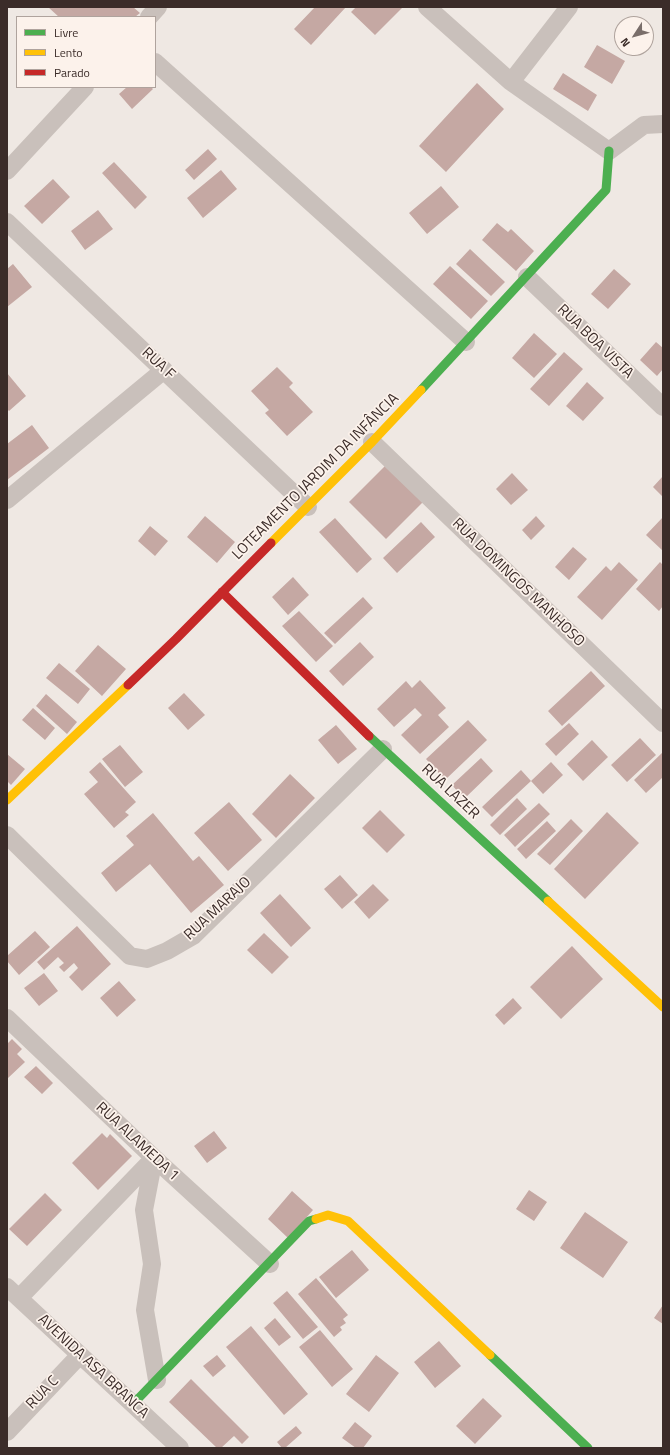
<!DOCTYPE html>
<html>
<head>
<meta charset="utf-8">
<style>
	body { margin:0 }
	#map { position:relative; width:670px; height:1455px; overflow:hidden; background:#efe8e3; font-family:"Titillium Web",sans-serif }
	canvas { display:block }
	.frame { position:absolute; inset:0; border:8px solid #3b2c29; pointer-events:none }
	.legend { position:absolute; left:16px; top:16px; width:140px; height:72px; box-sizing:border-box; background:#fcf2eb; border:1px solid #afa39d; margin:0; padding:5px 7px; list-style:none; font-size:12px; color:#3b2c29 }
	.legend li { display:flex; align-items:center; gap:8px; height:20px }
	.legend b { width:20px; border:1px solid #afa39d }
	.north { position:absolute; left:614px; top:16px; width:40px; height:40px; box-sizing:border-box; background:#fcf2eb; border:1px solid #afa39d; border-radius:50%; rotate:234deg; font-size:11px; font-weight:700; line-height:16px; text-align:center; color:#3b2c29 }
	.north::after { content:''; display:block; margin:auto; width:14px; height:18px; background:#7a6e6a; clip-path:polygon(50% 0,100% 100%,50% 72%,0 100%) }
</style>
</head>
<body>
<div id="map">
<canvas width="670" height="1455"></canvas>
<div class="frame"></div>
<ul class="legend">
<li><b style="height:5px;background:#4caf50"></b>Livre</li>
<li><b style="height:5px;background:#ffc107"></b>Lento</li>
<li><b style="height:5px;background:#c62828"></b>Parado</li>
</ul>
<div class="north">N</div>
</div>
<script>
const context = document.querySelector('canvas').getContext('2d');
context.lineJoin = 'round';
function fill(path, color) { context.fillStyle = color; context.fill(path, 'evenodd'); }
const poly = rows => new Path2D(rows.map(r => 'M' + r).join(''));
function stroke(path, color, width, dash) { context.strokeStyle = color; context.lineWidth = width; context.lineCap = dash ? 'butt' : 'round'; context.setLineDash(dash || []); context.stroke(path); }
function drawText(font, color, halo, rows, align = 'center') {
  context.font = font + ' "Titillium Web",sans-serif'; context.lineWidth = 3.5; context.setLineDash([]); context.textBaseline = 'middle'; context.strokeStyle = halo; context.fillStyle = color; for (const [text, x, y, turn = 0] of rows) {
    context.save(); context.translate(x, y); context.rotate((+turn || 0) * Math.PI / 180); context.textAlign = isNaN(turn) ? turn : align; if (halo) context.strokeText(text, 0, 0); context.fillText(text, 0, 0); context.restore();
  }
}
const building = poly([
	[48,7,133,7,140,13,135,17,59,17],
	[315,7,346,7,311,45,294,29],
	[356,7,403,7,375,35,351,12],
	[597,45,625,61,612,84,584,67],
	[563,73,597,95,588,111,553,89],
	[477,83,504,109,446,172,419,146],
	[127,87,151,87,153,89,132,109,119,94],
	[208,149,217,159,194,180,185,170],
	[114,162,147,197,135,209,102,173],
	[221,170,237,189,203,218,187,198],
	[53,179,70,197,42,224,24,206],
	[441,186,459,207,427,234,409,213],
	[98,210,113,229,85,250,71,231],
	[497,223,508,232,511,229,534,251,516,271,482,240],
	[470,249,505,282,491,296,456,264],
	[13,264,32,287,7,307,7,269],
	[450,266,488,301,471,319,433,284],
	[614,269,631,284,608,309,591,294],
	[534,333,557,354,534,378,512,358],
	[656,342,663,348,663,369,657,376,640,360],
	[564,352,583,369,549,406,530,389],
	[277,367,293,383,289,387,313,412,287,436,265,413,269,410,251,391],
	[7,373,26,396,9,411,7,409],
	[587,382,604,398,583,421,566,406],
	[32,425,49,448,7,480,7,444],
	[386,465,423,502,386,539,349,502],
	[512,473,528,490,511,505,496,489],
	[663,476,663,497,653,487],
	[205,516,235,542,217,563,187,537],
	[536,516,545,526,531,540,522,530],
	[663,517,663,551,646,535],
	[335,518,372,559,357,573,319,532],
	[421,522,435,537,397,573,383,558],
	[150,526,168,541,155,556,138,541],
	[573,547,587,559,569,580,555,567],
	[619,562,638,580,602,620,577,597,606,566,611,571],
	[660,562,663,565,663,606,659,611,636,589],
	[293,577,309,595,288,615,272,597],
	[363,597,373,608,335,644,324,633],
	[299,611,333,646,316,662,282,626],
	[360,642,374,657,343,686,329,671],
	[98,645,126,669,102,696,75,671],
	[59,663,90,689,78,704,46,678],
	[591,671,605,686,562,726,548,711],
	[420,680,446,708,438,715,449,727,420,754,401,735,422,715,415,708,394,727,377,709,406,681,412,688],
	[184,693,205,715,188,730,168,708],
	[46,694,77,722,67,734,36,706],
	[33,708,55,728,45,740,22,720],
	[468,720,487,740,445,780,426,759],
	[569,723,579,734,556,756,545,744],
	[336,725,357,749,338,764,318,740],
	[640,738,656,755,627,782,611,765],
	[592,740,608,757,583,781,567,764],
	[120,745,143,772,125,787,102,759],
	[663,752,663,777,646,793,634,780],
	[7,754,25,769,11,785,7,781],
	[481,758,493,771,464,799,452,785],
	[100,762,136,802,125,812,129,815,114,828,84,794,98,782,89,772],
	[551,762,563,775,543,794,531,781],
	[521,770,531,781,492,817,482,807],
	[290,774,315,798,276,838,252,814],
	[517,798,527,809,500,835,490,825],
	[229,802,262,840,228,871,194,833],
	[539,803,550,814,515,847,504,835],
	[380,810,405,835,387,853,362,828],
	[607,812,639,843,585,899,554,869],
	[153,813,193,861,199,856,224,885,191,913,150,864,116,892,101,873,134,845,126,836],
	[571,819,583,831,550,865,537,854],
	[547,821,556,831,526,859,517,849],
	[340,875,358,895,342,909,324,889],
	[373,884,389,900,369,919,354,902],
	[280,894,311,928,291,947,260,913],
	[77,926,111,964,82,991,69,977,78,968,74,963,64,972,59,967,64,963,58,957,44,970,37,962],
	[35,931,50,947,19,975,7,961,7,956],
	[264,933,289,957,272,974,247,950],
	[572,946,603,979,561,1019,530,987],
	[44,973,58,991,39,1006,24,988],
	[119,981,136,1000,117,1017,100,998],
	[513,998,522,1008,504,1025,495,1015],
	[12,1039,22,1049,17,1054,25,1062,7,1079,7,1044],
	[36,1066,53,1083,42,1094,24,1077],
	[214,1131,227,1148,207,1163,194,1146],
	[102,1133,107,1138,110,1134,132,1156,98,1190,72,1163],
	[529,1190,547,1202,534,1221,516,1209],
	[292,1191,313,1210,288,1238,268,1219],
	[45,1193,62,1210,27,1246,9,1229],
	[585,1212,628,1242,603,1278,560,1248],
	[352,1250,369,1270,336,1298,319,1277],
	[316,1278,348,1315,343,1319,346,1323,340,1327,342,1330,334,1337,298,1294],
	[287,1291,318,1327,303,1339,273,1303],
	[663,1305,663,1324,654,1318],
	[275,1318,291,1337,279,1346,264,1328],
	[251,1326,308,1394,284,1415,226,1347],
	[320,1330,353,1369,332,1387,299,1347],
	[439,1341,461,1366,435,1388,414,1362],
	[217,1355,226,1366,213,1377,203,1366],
	[376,1355,399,1373,369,1412,346,1394],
	[191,1379,249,1437,242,1444,234,1436,221,1448,217,1448,169,1402],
	[483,1398,502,1416,475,1444,456,1426],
	[355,1422,372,1436,363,1448,356,1448,342,1438],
	[296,1426,302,1433,285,1448,282,1448,277,1442]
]);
const street = poly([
	[427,7,511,82,609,151,644,125,663,124],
	[149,17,158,7],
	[155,62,466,342],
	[511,82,569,7],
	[7,171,85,87],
	[7,222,308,507],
	[527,277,663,407],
	[372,442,663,723],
	[7,500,164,370],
	[7,835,130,956,147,959,167,951,193,936,383,749],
	[7,1018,154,1158,270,1264],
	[154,1158,144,1210,152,1264,145,1310,157,1380],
	[7,1287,180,1448],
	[19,1298,154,1158],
	[7,1432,80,1355]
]);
const fast = poly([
	[421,390,606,190,609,151],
	[369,736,548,901],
	[490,1355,588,1448],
	[133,1404,309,1221,316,1219]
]);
const slow = poly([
	[271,543,372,442,421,390],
	[7,800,128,685],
	[548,901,663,1007],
	[316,1219,328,1215,348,1221,490,1355]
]);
const jam = poly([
	[222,592,369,736],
	[128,685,176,639,271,543]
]);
const streetNames = [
	["RUA BOA VISTA",595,342,44],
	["RUA F",158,364,43],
	["LOTEAMENTO JARDIM DA INFÂNCIA",316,477,-45],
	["RUA DOMINGOS MANHOSO",518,583,44],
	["RUA LAZER",450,792,43],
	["RUA MARAJO",218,909,-43],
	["RUA ALAMEDA 1",137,1142,43],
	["AVENIDA ASA BRANCA",93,1367,43],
	["RUA C",43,1393,-46]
];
fill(building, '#c5a8a3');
stroke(street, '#c9c0bb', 18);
stroke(fast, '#4caf50', 9);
stroke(slow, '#ffc107', 9);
stroke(jam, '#c62828', 9);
drawText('15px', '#3b2c29', '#fcf2eb', streetNames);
</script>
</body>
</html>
